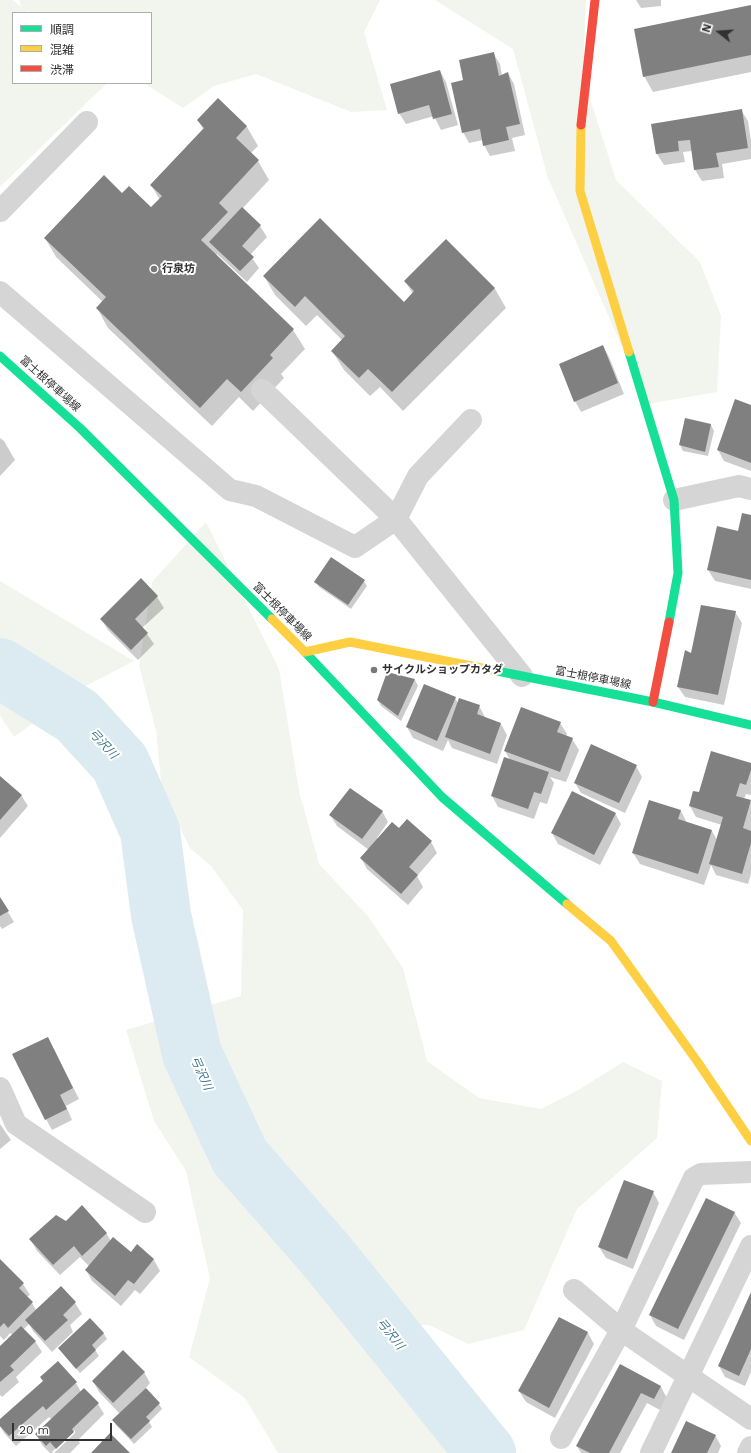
<!DOCTYPE html>
<html>
<head>
<meta charset="utf-8">
<style>
	body { margin:0 }
	#map { position:relative; width:751px; height:1453px; overflow:hidden; background:#fff; font-family:"Work Sans","Noto Sans JP",sans-serif }
	canvas { display:block }
	.legend { position:absolute; left:12px; top:12px; width:140px; height:72px; box-sizing:border-box; background:#fff; border:1px solid #adadad; margin:0; padding:5px 7px; list-style:none; font-size:12px; color:#313131 }
	.legend li { display:flex; align-items:center; gap:8px; height:20px }
	.legend b { width:20px; border:1px solid #adadad }
	.north { position:absolute; left:699px; top:12px; width:40px; height:40px; -webkit-text-stroke:3px #fff; paint-order:stroke; rotate:287deg; font-size:11px; font-weight:700; line-height:16px; text-align:center; color:#313131 }
	.north::after { content:''; display:block; margin:auto; width:14px; height:18px; background:#313131; clip-path:polygon(50% 0,100% 100%,50% 72%,0 100%) }
	.scale { position:absolute; left:12px; top:1423px; width:100px; height:18px; box-sizing:border-box; border:2px solid #313131; border-top:0; padding-left:5px; font-size:12px; line-height:14px; white-space:nowrap; color:#313131; -webkit-text-stroke:3px #fff; paint-order:stroke }
</style>
</head>
<body>
<div id="map">
<canvas width="751" height="1453"></canvas>
<ul class="legend">
<li><b style="height:5px;background:#16e098"></b>順調</li>
<li><b style="height:5px;background:#ffcf43"></b>混雑</li>
<li><b style="height:5px;background:#f24e42"></b>渋滞</li>
</ul>
<div class="north">N</div>
<div class="scale">20 m</div>
</div>
<script>
const context = document.querySelector('canvas').getContext('2d');
context.lineJoin = 'round';
function fill(path, color) { context.fillStyle = color; context.fill(path, 'evenodd'); }
const poly = rows => new Path2D(rows.map(r => 'M' + r).join(''));
function stroke(path, color, width, dash) { context.strokeStyle = color; context.lineWidth = width; context.lineCap = dash ? 'butt' : 'round'; context.setLineDash(dash || []); context.stroke(path); }
function drawText(font, color, halo, rows, align = 'center') {
  context.font = font + ' "Work Sans","Noto Sans JP",sans-serif'; context.lineWidth = 4; context.setLineDash([]); context.textBaseline = 'middle'; context.strokeStyle = halo; context.fillStyle = color; for (const [text, x, y, turn = 0] of rows) {
    context.save(); context.translate(x, y); context.rotate((+turn || 0) * Math.PI / 180); context.textAlign = isNaN(turn) ? turn : align; if (halo) context.strokeText(text, 0, 0); context.fillText(text, 0, 0); context.restore();
  }
}
const green = poly([
	[0,0,13,0,22,8,19,0,380,0,364,32,387,110,351,112,256,74,214,86,183,108,144,83,151,83,151,13,31,13,25,10,28,13,13,13,13,83,107,83,0,187],
	[435,0,586,0,583,76,616,180,700,262,721,316,717,392,647,404,548,178,513,49],
	[206,522,279,669,299,791,319,864,368,916,403,968,427,1061,479,1098,541,1109,580,1089,623,1062,662,1081,657,1138,577,1209,524,1330,468,1344,429,1325,345,1326,457,1418,472,1453,278,1453,245,1398,189,1357,210,1278,186,1171,154,1121,126,1030,241,996,243,910,211,866,190,848,162,792,156,730,139,666,152,582],
	[0,581,134,661,78,690,14,737,0,715]
]);
const shadow = poly([
	[636,0,661,0,661,6,641,8],
	[751,6,751,72,653,92,644,76],
	[493,53,500,64,502,76,508,73,514,84,525,135,512,138,515,151,490,156,484,145,483,140,469,143,463,132,464,81],
	[440,71,446,82,458,125,441,130,434,116,406,124,399,113],
	[218,99,247,127,258,146,250,154,258,161,269,180,242,209,260,226,267,237,250,255,259,268,247,282,217,254,215,256,293,330,305,349,281,374,284,378,253,411,239,397,212,426,108,328,97,308,103,302,56,257,45,238,122,194,151,208,160,200,151,185,203,129,198,120],
	[741,110,748,121,751,141,751,159,722,164,724,178,702,181,695,170,692,151,683,152,685,162,664,165,657,154,652,125],
	[446,240,495,289,506,308,403,411,380,387,370,396,344,370,332,351,343,341,317,315,306,326,275,295,264,276,404,303,413,294,405,281],
	[603,346,609,357,624,394,581,412,575,401],
	[751,406,751,471,724,461,718,450],
	[685,419,711,425,714,431,708,456,683,451,680,445],
	[0,438,4,441,15,460,0,476],
	[751,516,751,589,715,581,708,570],
	[141,580,157,597,164,608,142,628,147,634,154,644,138,660,108,630,101,619],
	[364,581,367,586,351,609,319,587,316,582],
	[735,612,742,623,724,705,685,697,678,687],
	[388,673,415,680,418,686,401,721,381,706,378,700],
	[455,698,458,703,479,706,485,717,485,718,501,724,507,735,497,764,452,748,448,740,443,751,413,738,407,727],
	[560,723,567,734,566,736,572,739,579,750,566,782,550,777,554,783,547,804,540,802,534,819,498,807,492,796,510,760,505,751],
	[751,765,751,795,746,794,744,799,751,802,751,874,748,884,716,875,711,865,704,885,640,864,633,853,650,801,681,811,687,823,712,831,717,840,722,825,696,817,690,806,699,793],
	[636,766,642,777,625,813,581,793,575,783],
	[0,777,21,795,28,806,0,838],
	[382,811,388,822,377,838,378,839,399,830,431,842,437,853,417,876,423,887,408,905,367,869,361,858,369,850,337,826,331,816],
	[615,813,621,824,600,865,558,844,552,833],
	[0,899,14,922,2,929,0,926],
	[54,1049,79,1099,66,1106,72,1120,52,1130,46,1119],
	[0,1124,11,1140,0,1149],
	[653,1192,659,1203,633,1269,606,1258,599,1247],
	[734,1212,741,1223,684,1340,656,1326,650,1315],
	[66,1222,106,1233,111,1241,131,1253,138,1246,154,1260,160,1271,140,1294,135,1290,121,1306,92,1281,86,1270,89,1266,80,1257,60,1275,37,1251,31,1240],
	[0,1261,23,1284,30,1295,26,1297,32,1303,36,1310,61,1287,75,1303,82,1314,70,1325,73,1332,52,1352,33,1331,29,1324,23,1330,35,1341,42,1352,16,1377,19,1382,2,1397,0,1395,0,1347,13,1336,10,1333,4,1340,0,1336],
	[751,1294,751,1372,745,1386,725,1377,719,1366],
	[559,1318,588,1333,594,1344,555,1418,526,1402,519,1391],
	[90,1319,104,1334,107,1339,95,1350,99,1356,80,1373,59,1348],
	[620,1365,661,1387,667,1398,660,1410,647,1403,620,1453,581,1453,577,1446],
	[144,1372,150,1383,145,1389,159,1404,162,1409,149,1422,152,1427,134,1444,116,1425,113,1420,120,1414,99,1392,93,1381],
	[76,1383,81,1392,98,1404,104,1414,78,1440,80,1443,70,1453,54,1453,75,1433,75,1430,52,1452,53,1453,50,1453,43,1446,36,1435,52,1420,49,1417,16,1446,4,1433,0,1426,0,1421],
	[715,1435,721,1446,718,1453,673,1453]
]);
const river = poly([
	[0,668,77,716,120,763,150,831,161,915,192,1054,240,1157,325,1254,486,1453]
]);
const building = poly([
	[751,5,751,55,643,77,634,29],
	[494,52,499,76,508,72,520,124,506,127,509,140,483,146,480,129,462,133,451,83,463,80,459,60],
	[440,70,452,114,433,119,429,105,398,114,390,84],
	[218,98,247,126,236,138,259,160,219,203,228,212,201,240,294,329,270,355,273,358,241,392,227,379,200,408,96,308,106,297,44,238,104,175,122,193,129,186,151,207,162,196,150,185,204,128,197,120],
	[742,109,748,148,716,153,719,167,694,170,690,140,678,141,679,151,656,154,651,124],
	[242,207,261,225,242,246,254,257,240,271,209,242],
	[320,218,404,302,414,291,404,281,446,239,495,288,392,392,368,369,359,378,331,351,345,336,305,296,295,307,263,276],
	[603,345,618,383,574,402,559,364],
	[735,399,751,405,751,463,717,450],
	[685,418,711,424,705,452,679,445],
	[742,513,751,515,751,580,707,570,717,526,738,531],
	[331,557,365,580,348,605,314,582],
	[141,578,158,596,135,619,148,633,131,650,100,619],
	[701,605,736,611,718,695,677,687,685,650,691,653],
	[387,672,415,679,398,716,377,700],
	[424,684,456,697,437,741,406,727],
	[459,698,480,705,477,714,501,723,490,754,445,737],
	[521,707,561,722,557,732,573,738,560,772,504,751],
	[591,744,637,765,619,803,574,783],
	[711,751,751,763,751,770,746,785,740,783,736,796,751,800,743,828,751,831,751,843,742,874,709,864,723,817,689,806,693,791,699,792],
	[504,757,549,772,541,794,534,792,528,809,491,796],
	[0,776,22,795,0,820],
	[350,788,383,811,362,839,329,815],
	[572,791,616,813,594,855,551,833],
	[649,800,681,810,678,819,712,830,698,874,632,853],
	[407,819,432,841,409,867,418,875,401,894,360,858,392,822,399,828],
	[0,897,9,911,0,916],
	[48,1037,73,1088,60,1095,67,1109,45,1120,12,1054],
	[624,1180,654,1191,627,1259,598,1247],
	[706,1198,735,1212,678,1329,649,1315],
	[82,1205,107,1233,82,1256,74,1246,53,1265,29,1239,56,1215,66,1221],
	[113,1237,131,1252,137,1244,154,1259,134,1284,128,1280,115,1296,85,1270],
	[0,1259,24,1283,19,1288,33,1302,8,1328,4,1323,0,1327],
	[61,1286,76,1302,63,1315,68,1320,45,1341,25,1320],
	[751,1292,751,1349,739,1376,718,1366],
	[559,1317,588,1332,549,1408,518,1391],
	[90,1318,104,1333,92,1345,96,1350,76,1369,58,1348],
	[21,1326,36,1341,10,1366,14,1370,0,1382,0,1346],
	[123,1350,145,1372,113,1403,92,1381],
	[58,1361,77,1382,46,1410,43,1406,9,1436,0,1426,0,1419,43,1381,40,1377],
	[620,1364,661,1386,654,1399,641,1393,609,1453,590,1453,576,1446],
	[84,1388,99,1403,72,1429,74,1432,56,1449,50,1442,46,1446,35,1434],
	[146,1388,160,1403,146,1417,150,1421,131,1439,112,1420],
	[686,1421,716,1435,707,1453,671,1453],
	[110,1433,130,1453,91,1453]
]);
const street = poly([
	[0,211,87,122],
	[0,292,230,490,256,496,355,547,396,519,522,676],
	[262,390,396,519,418,476,471,420],
	[674,500,739,486,751,489],
	[0,1088,16,1124,145,1212],
	[574,1290,621,1330,751,1419],
	[561,1438,621,1330,694,1178,701,1174,751,1172],
	[651,1453,751,1246],
	[748,1453,751,1447]
]);
const fast = poly([
	[629,352,674,500,678,573,669,622],
	[0,356,80,428,272,619],
	[305,652,442,797,567,904],
	[497,671,653,702,751,725]
]);
const slow = poly([
	[581,125,580,191,629,352],
	[272,619,305,652,350,642,497,671],
	[567,904,611,941,697,1061,751,1141]
]);
const jam = poly([
	[581,125,595,0],
	[653,702,669,622]
]);
const markers = [
	[154,269,4,"#797979"],
	[374,670,4,"#797979"]
];
const poiNames = [
	["行泉坊",162,269],
	["サイクルショップカタダ",382,670]
];
const streetNames = [
	["富士根停車場線",50,384,42],
	["富士根停車場線",282,612,45],
	["富士根停車場線",593,678,11]
];
const waterNames = [
	["弓沢川",103,744,47],
	["弓沢川",201,1073,66],
	["弓沢川",390,1334,51]
];
fill(green, '#f2f5ed');
fill(shadow, '#0003');
stroke(river, '#dcebf2', 60);
fill(building, '#808080');
stroke(street, '#d5d5d5', 22);
stroke(fast, '#16e098', 9);
stroke(slow, '#ffcf43', 9);
stroke(jam, '#f24e42', 9);
for (const [x, y, r, color] of markers) { const dot = new Path2D(); dot.arc(x, y, r, 0, 2 * Math.PI); context.fillStyle = color; context.fill(dot); stroke(dot, '#fff', 1.5); }
drawText('bold 11px', '#313131', '#fff', poiNames, 'left');
drawText('11px', '#313131', '#fff', streetNames);
drawText('italic 12px', '#417991', '#fff', waterNames);
</script>
</body>
</html>
